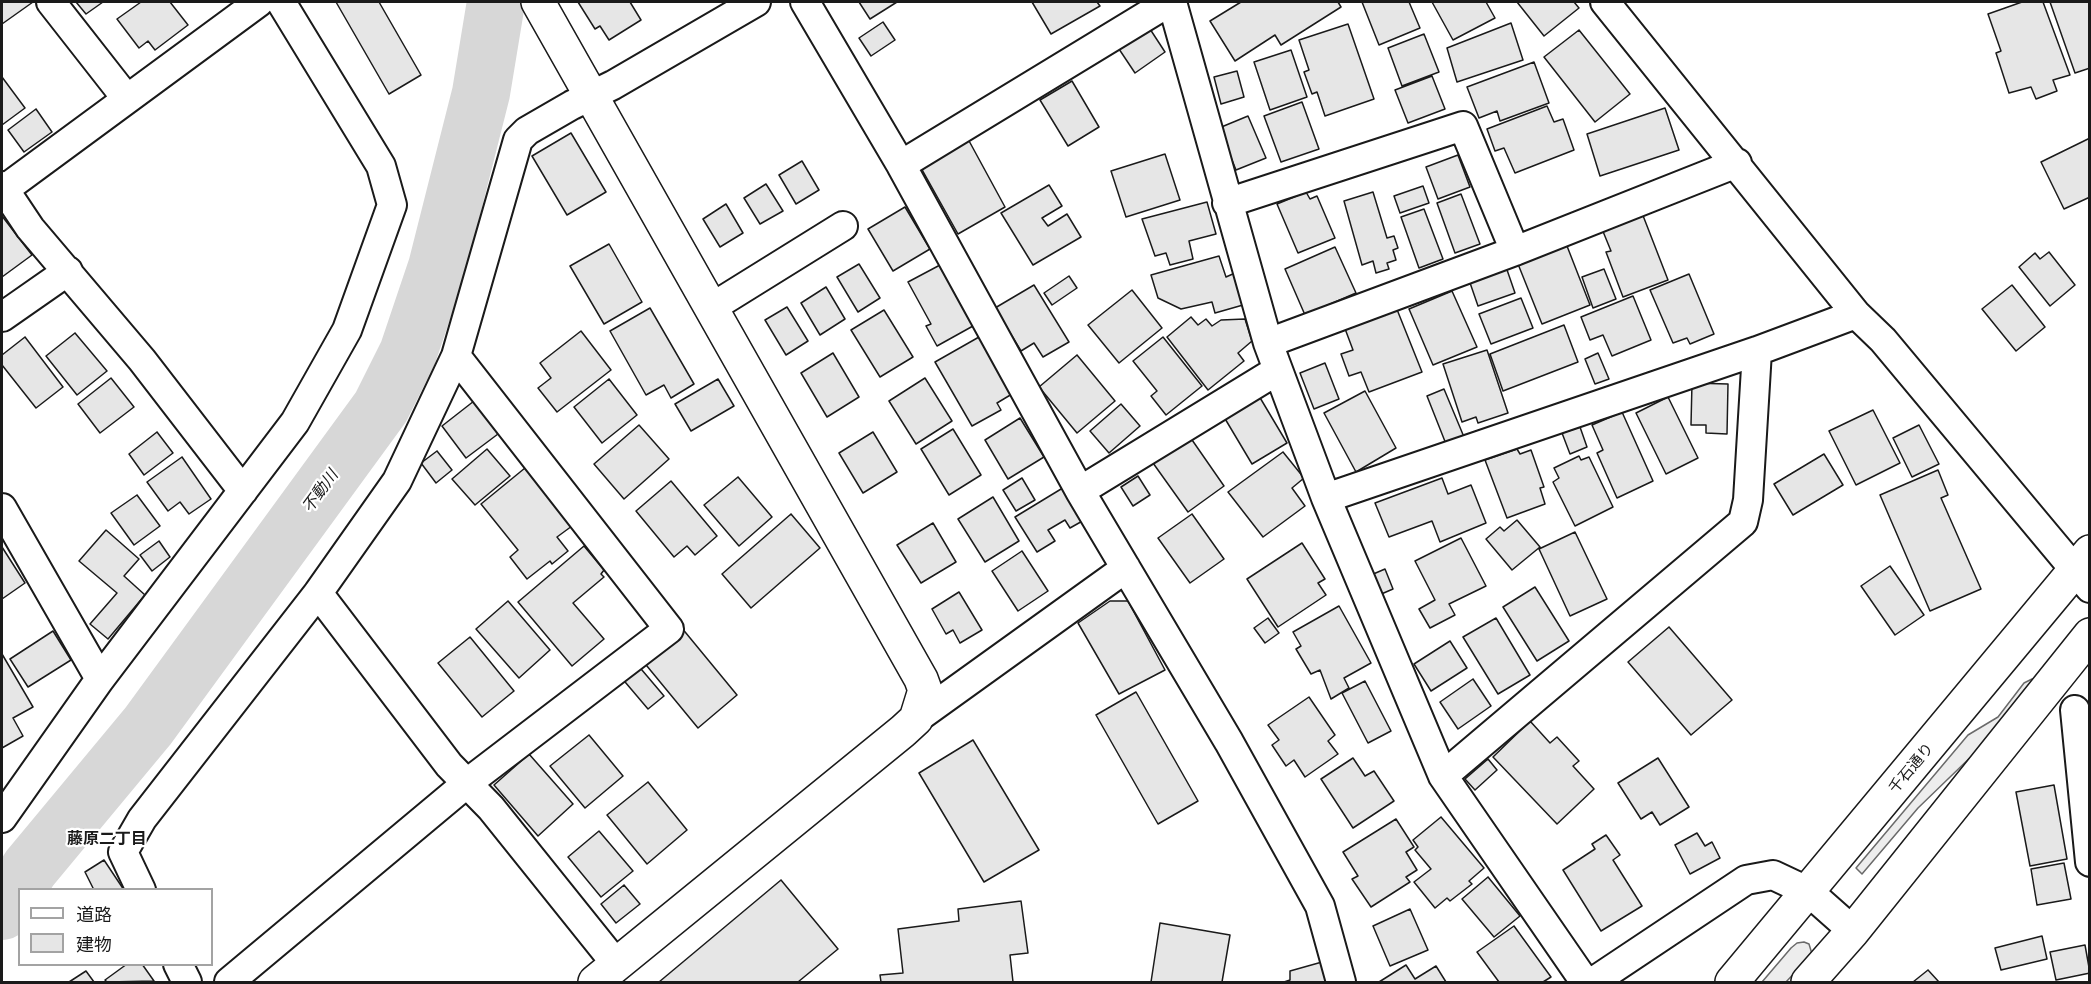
<!DOCTYPE html>
<html>
<head>
<meta charset="utf-8">
<style>
	body { margin:0 }
	#map { position:relative; width:2091px; height:984px; overflow:hidden; background:#fff; font-family:Barlow,"Noto Sans JP",sans-serif }
	canvas { display:block }
	.frame { position:absolute; inset:0; border:3px solid #1a1a1a; pointer-events:none }
	.legend { position:absolute; left:18px; top:888px; width:195px; height:78px; box-sizing:border-box; background:#fff; border:2px solid #a3a3a3; margin:0; padding:8px 10px; list-style:none; font-size:18px; color:#1a1a1a }
	.legend li { display:flex; align-items:center; gap:12px; height:30px }
	.legend b { width:30px; border:2px solid #a3a3a3 }
</style>
</head>
<body>
<div id="map">
<canvas width="2091" height="984"></canvas>
<div class="frame"></div>
<ul class="legend">
<li><b style="height:8px;background:#fff"></b>道路</li>
<li><b style="height:16px;background:#e6e6e6"></b>建物</li>
</ul>
</div>
<script>
const context = document.querySelector('canvas').getContext('2d');
context.lineJoin = 'round';
function fill(path, color) { context.fillStyle = color; context.fill(path, 'evenodd'); }
const poly = rows => new Path2D(rows.map(r => 'M' + r).join(''));
function stroke(path, color, width, dash) { context.strokeStyle = color; context.lineWidth = width; context.lineCap = dash ? 'butt' : 'round'; context.setLineDash(dash || []); context.stroke(path); }
function drawText(font, color, halo, rows, align = 'center') {
  context.font = font + ' Barlow,"Noto Sans JP",sans-serif'; context.lineWidth = 4.5; context.setLineDash([]); context.textBaseline = 'middle'; context.strokeStyle = halo; context.fillStyle = color; for (const [text, x, y, turn = 0] of rows) {
    context.save(); context.translate(x, y); context.rotate((+turn || 0) * Math.PI / 180); context.textAlign = isNaN(turn) ? turn : align; if (halo) context.strokeText(text, 0, 0); context.fillText(text, 0, 0); context.restore();
  }
}
const built = poly([
	[2032,679,2035,680,2009,720,1918,808,1862,874,1856,868,1968,735,1998,717,2024,683,2032,679],
	[1804,942,1809,944,1812,954,1786,982,1762,982,1791,948,1797,943,1804,942]
]);
const river = poly([
	[2,911,30,868,148,726,381,407,408,353,437,267,481,93,496,2]
]);
const building = poly([
	[2,2,33,2,2,24,2,2],
	[76,2,103,2,86,14,76,2],
	[141,2,170,2,188,25,155,50,148,41,139,48,117,19,141,2],
	[336,2,379,2,421,75,389,94,336,2],
	[578,2,630,2,641,20,609,40,600,26,595,29,578,2],
	[859,2,897,2,870,19,859,2],
	[1032,2,1097,2,1100,6,1051,34,1032,2],
	[1241,2,1338,2,1341,7,1281,45,1275,35,1235,61,1210,21,1241,2],
	[1362,2,1409,2,1420,28,1379,45,1362,2],
	[1432,2,1486,2,1495,18,1453,40,1432,2],
	[1517,2,1574,2,1579,8,1544,36,1517,2],
	[2022,2,2043,2,2070,75,2053,80,2057,91,2036,99,2031,87,2009,93,1996,53,2001,51,1988,14,2022,2],
	[2050,2,2090,2,2090,68,2075,73,2050,2],
	[883,22,895,40,871,56,859,38,883,22],
	[1511,23,1523,60,1457,82,1447,48,1511,23],
	[1348,24,1374,99,1325,116,1317,92,1312,94,1304,72,1309,70,1299,40,1348,24],
	[1150,29,1165,52,1135,73,1119,49,1150,29],
	[1579,30,1630,94,1595,122,1544,57,1579,30],
	[1424,34,1439,72,1402,86,1388,48,1424,34],
	[1291,50,1307,97,1270,110,1254,62,1291,50],
	[1534,62,1549,103,1500,121,1497,111,1479,118,1467,87,1534,62],
	[1237,71,1244,97,1221,104,1214,77,1237,71],
	[1432,76,1445,109,1408,123,1395,90,1432,76],
	[2,77,25,108,2,125,2,77],
	[1072,81,1099,127,1068,146,1040,100,1072,81],
	[1302,102,1319,149,1281,162,1264,116,1302,102],
	[1547,106,1554,122,1563,119,1574,150,1515,173,1504,148,1495,151,1487,129,1547,106],
	[1665,108,1679,150,1600,176,1587,134,1665,108],
	[36,109,52,132,24,152,8,130,36,109],
	[1248,116,1266,158,1236,170,1219,128,1248,116],
	[571,133,606,192,567,215,532,156,571,133],
	[2090,138,2090,197,2064,209,2041,162,2090,138],
	[968,139,1005,207,958,234,920,166,968,139],
	[1165,154,1180,200,1126,217,1111,171,1165,154],
	[1458,155,1470,187,1438,199,1426,167,1458,155],
	[802,161,819,190,796,204,779,175,802,161],
	[766,184,783,211,760,224,744,198,766,184],
	[1049,185,1062,206,1042,218,1048,226,1067,214,1081,237,1033,265,1001,213,1049,185],
	[1423,186,1429,203,1400,213,1394,196,1423,186],
	[1306,192,1310,199,1317,196,1335,238,1298,253,1277,204,1306,192],
	[1373,192,1387,238,1394,236,1398,248,1393,250,1396,260,1387,263,1389,269,1376,273,1373,261,1362,265,1344,201,1373,192],
	[1461,194,1480,244,1455,253,1437,203,1461,194],
	[1207,202,1216,234,1189,241,1193,259,1170,265,1166,253,1155,256,1142,219,1207,202],
	[726,204,743,233,720,247,703,219,726,204],
	[905,207,930,249,893,271,868,229,905,207],
	[1424,209,1443,259,1419,268,1401,217,1424,209],
	[1642,213,1668,280,1623,297,1606,252,1611,251,1602,229,1642,213],
	[2,216,32,255,2,277,2,216],
	[609,244,642,302,604,324,570,266,609,244],
	[1567,246,1590,305,1542,324,1518,264,1567,246],
	[1335,247,1356,293,1305,315,1285,269,1335,247],
	[2049,252,2075,285,2050,306,2019,267,2035,253,2040,259,2049,252],
	[1219,256,1226,277,1235,273,1243,305,1215,313,1212,302,1181,309,1158,298,1151,275,1219,256],
	[859,264,880,298,858,312,837,277,859,264],
	[1505,264,1515,293,1478,306,1468,277,1505,264],
	[940,265,973,326,937,346,926,326,931,324,908,282,940,265],
	[1604,269,1616,299,1593,308,1582,277,1604,269],
	[1689,274,1714,334,1690,344,1687,338,1673,343,1650,290,1689,274],
	[1069,276,1077,288,1052,305,1044,293,1069,276],
	[1034,285,1069,342,1043,357,1034,343,1021,351,995,308,1034,285],
	[2012,285,2045,327,2016,351,1982,309,2012,285],
	[826,287,845,319,820,335,801,303,826,287],
	[1132,290,1162,328,1119,363,1088,325,1132,290],
	[1452,291,1477,347,1433,365,1409,309,1452,291],
	[1633,296,1651,340,1612,356,1603,335,1590,340,1581,317,1633,296],
	[1521,298,1533,328,1491,344,1479,314,1521,298],
	[787,307,808,341,786,355,765,320,787,307],
	[1396,307,1422,372,1369,392,1361,372,1349,376,1341,354,1353,350,1344,326,1396,307],
	[650,308,694,384,671,398,664,385,646,395,610,331,650,308],
	[884,310,913,357,880,377,851,330,884,310],
	[1191,317,1198,325,1206,319,1212,326,1221,320,1245,319,1252,341,1238,353,1244,361,1208,390,1167,337,1191,317],
	[1564,325,1578,362,1503,391,1490,354,1564,325],
	[581,331,611,370,557,412,538,388,551,378,540,363,581,331],
	[75,333,107,371,77,395,46,356,75,333],
	[25,337,63,387,36,408,2,365,2,355,25,337],
	[979,337,1012,394,997,403,1001,410,972,426,935,362,979,337],
	[1163,337,1202,386,1166,415,1151,396,1157,391,1133,361,1163,337],
	[1487,350,1508,413,1478,423,1476,417,1462,422,1443,364,1487,350],
	[833,353,859,397,827,417,801,373,833,353],
	[1598,353,1609,379,1595,384,1585,359,1598,353],
	[1077,355,1115,401,1077,433,1039,387,1077,355],
	[1325,363,1339,399,1314,409,1300,373,1325,363],
	[111,378,134,407,100,433,78,404,111,378],
	[925,378,952,421,916,444,889,401,925,378],
	[609,379,637,415,602,443,574,407,609,379],
	[718,379,734,406,691,431,675,404,718,379],
	[1692,383,1728,384,1727,434,1706,433,1706,425,1691,425,1692,383],
	[1444,389,1464,437,1446,444,1427,396,1444,389],
	[1365,391,1396,448,1356,472,1324,413,1365,391],
	[1259,396,1287,443,1252,464,1224,417,1259,396],
	[1668,397,1698,458,1666,474,1636,413,1668,397],
	[474,401,498,434,466,458,442,426,474,401],
	[1121,404,1140,426,1109,453,1090,431,1121,404],
	[1873,410,1900,463,1856,485,1829,431,1873,410],
	[1622,412,1653,481,1617,498,1597,453,1603,450,1592,425,1622,412],
	[1020,418,1044,457,1008,479,985,440,1020,418],
	[639,425,669,459,624,499,594,464,639,425],
	[1919,425,1939,464,1912,477,1893,438,1919,425],
	[1580,427,1587,447,1570,454,1562,433,1580,427],
	[953,429,981,475,949,495,921,449,953,429],
	[157,432,173,453,144,475,129,454,157,432],
	[873,432,897,472,863,493,839,453,873,432],
	[1190,437,1224,486,1188,512,1153,463,1190,437],
	[487,449,510,476,475,505,452,479,487,449],
	[1517,449,1520,454,1531,450,1544,487,1540,488,1545,504,1507,518,1485,460,1517,449],
	[437,451,452,470,436,483,421,463,437,451],
	[1283,452,1304,478,1292,488,1305,506,1263,537,1228,492,1283,452],
	[1824,454,1843,485,1793,515,1774,484,1824,454],
	[1579,456,1581,460,1589,457,1613,507,1575,526,1553,482,1559,478,1554,468,1579,456],
	[182,457,211,499,189,514,180,502,168,511,147,482,182,457],
	[525,468,572,526,557,537,568,551,552,564,550,561,527,579,510,557,518,550,481,504,525,468],
	[1938,470,1948,495,1941,498,1981,589,1930,611,1880,495,1938,470],
	[1138,476,1150,495,1133,506,1121,487,1138,476],
	[738,477,772,517,739,546,704,505,738,477],
	[1022,478,1035,500,1016,511,1003,490,1022,478],
	[1442,478,1448,494,1471,485,1486,523,1440,542,1432,521,1389,537,1375,503,1442,478],
	[671,481,717,536,695,555,687,546,674,557,636,511,671,481],
	[1066,486,1086,519,1070,528,1065,520,1048,530,1055,541,1037,552,1015,517,1066,486],
	[137,495,160,526,134,545,111,513,137,495],
	[993,497,1019,541,985,562,958,519,993,497],
	[791,514,820,548,751,608,722,574,791,514],
	[1192,514,1224,559,1190,583,1158,538,1192,514],
	[1517,520,1540,547,1512,570,1486,539,1500,527,1504,531,1517,520],
	[933,523,956,562,921,583,897,545,933,523],
	[106,530,139,559,124,576,145,595,108,639,90,624,117,593,79,561,106,530],
	[1575,532,1607,599,1570,616,1539,549,1575,532],
	[1461,538,1486,586,1449,604,1455,615,1430,628,1419,609,1435,600,1415,561,1461,538],
	[159,541,170,557,152,571,140,555,159,541],
	[1302,543,1325,579,1318,583,1326,595,1278,627,1247,579,1302,543],
	[584,546,604,570,601,574,604,577,573,603,604,639,572,666,518,602,584,546],
	[2,547,25,583,2,599,2,547],
	[1022,551,1048,591,1018,611,992,571,1022,551],
	[1890,566,1924,615,1895,635,1861,586,1890,566],
	[1385,569,1393,589,1379,595,1371,575,1385,569],
	[1535,587,1569,641,1537,661,1503,607,1535,587],
	[959,592,982,630,960,643,953,630,946,634,932,609,959,592],
	[508,601,550,650,519,678,476,629,508,601],
	[1110,601,1128,601,1165,670,1119,694,1078,623,1110,601],
	[1339,606,1371,663,1344,678,1349,688,1331,699,1320,670,1311,674,1296,649,1301,646,1293,632,1339,606],
	[1268,618,1279,633,1265,643,1254,628,1268,618],
	[1496,618,1530,675,1498,694,1463,637,1496,618],
	[681,627,737,695,698,728,642,660,681,627],
	[1669,627,1732,700,1691,735,1628,662,1669,627],
	[53,631,71,660,28,687,10,659,53,631],
	[470,637,514,691,482,717,438,663,470,637],
	[1450,641,1467,668,1431,691,1414,664,1450,641],
	[2,654,33,707,13,718,23,736,2,748,2,654],
	[636,663,664,696,648,709,620,676,636,663],
	[1473,679,1491,706,1458,729,1440,702,1473,679],
	[1365,681,1391,731,1368,743,1342,693,1365,681],
	[1136,692,1198,801,1158,824,1096,715,1136,692],
	[1309,697,1335,735,1328,741,1338,754,1305,777,1294,760,1286,766,1272,745,1279,740,1268,725,1309,697],
	[1530,721,1550,743,1557,737,1579,761,1573,766,1594,789,1557,824,1493,757,1530,721],
	[589,735,623,776,585,808,550,766,589,735],
	[973,740,1039,850,984,882,919,773,973,740],
	[529,754,573,804,538,836,494,785,529,754],
	[1353,758,1365,776,1374,771,1394,801,1353,828,1321,779,1353,758],
	[1658,758,1689,807,1660,825,1652,812,1641,819,1618,783,1658,758],
	[1488,759,1497,770,1475,790,1465,779,1488,759],
	[648,782,687,830,647,864,607,815,648,782],
	[2054,785,2067,859,2030,866,2016,792,2054,785],
	[1441,817,1484,868,1469,881,1472,884,1450,901,1447,898,1435,908,1414,882,1431,869,1415,850,1418,847,1413,840,1441,817],
	[1396,819,1414,847,1406,852,1417,870,1406,877,1410,882,1371,907,1352,879,1358,876,1343,852,1396,819],
	[599,831,633,871,601,897,568,857,599,831],
	[1697,833,1705,846,1712,842,1720,858,1690,874,1675,845,1697,833],
	[1606,835,1620,855,1613,860,1642,906,1601,931,1563,870,1595,849,1592,844,1606,835],
	[104,860,124,890,94,890,85,872,104,860],
	[2064,863,2071,899,2037,905,2031,869,2064,863],
	[1488,877,1520,916,1494,937,1462,899,1488,877],
	[781,880,838,949,798,982,659,982,781,880],
	[624,885,640,904,616,923,601,904,624,885],
	[1021,901,1028,953,1010,955,1013,982,881,982,880,975,903,973,898,929,959,921,958,909,1021,901],
	[1410,909,1428,950,1390,966,1373,926,1410,909],
	[1160,923,1230,935,1222,982,1151,982,1160,923],
	[1514,926,1551,977,1543,982,1499,982,1477,952,1514,926],
	[2042,936,2047,959,2001,970,1995,948,2042,936],
	[2085,945,2090,973,2056,980,2050,952,2085,945],
	[1322,962,1326,982,1284,982,1290,980,1290,971,1322,962],
	[127,964,142,964,154,981,107,982,105,980,127,964],
	[1406,965,1415,979,1436,966,1446,982,1379,982,1406,965],
	[1928,970,1939,982,1913,982,1928,970],
	[86,971,94,982,69,982,86,971]
]);
const minor = poly([
	[51,2,127,99],
	[805,2,901,165,1080,491,1229,742,1320,906,1341,982],
	[1172,2,1268,343,1326,498,1443,776,1585,982],
	[1605,2,1856,314,1883,340,2090,588],
	[901,165,1169,2],
	[2,186,30,228,142,360,243,491],
	[5,189,259,2],
	[1227,203,1463,126,1515,251],
	[711,308,843,226],
	[2,317,68,271],
	[1268,343,1515,251,1737,163],
	[1080,491,1278,370],
	[1326,498,1757,351,1856,314],
	[2,508,100,679],
	[318,593,449,765,491,808,617,965],
	[2075,710,2090,862],
	[916,719,1126,568],
	[1443,776,1743,522,1748,500,1757,351],
	[2,818,100,679,295,422,347,330,392,205,381,166,281,2],
	[141,890,123,852,142,819,318,593,397,481,456,356,518,140,527,131,572,105,613,85,756,2],
	[178,964,187,982],
	[229,982,466,784,669,629,456,356],
	[1593,982,1746,880,1773,875,1790,883,1809,892,1853,931]
]);
const tertiary = poly([
	[538,2,921,679,925,690,916,719,903,731,595,982]
]);
const primary = poly([
	[1732,982,2090,552],
	[1808,982,1853,931,2090,635]
]);
const streetNames = [
	["千石通り",1911,768,-50]
];
const waterNames = [
	["不動川",320,491,-54]
];
const neighbourhoodNames = [
	["藤原二丁目",107,839]
];
fill(built, '#ededed');
stroke(built, '#6a6a6a', 1.5);
stroke(river, '#d7d7d7', 58);
fill(building, '#e6e6e6');
stroke(building, '#1a1a1a', 1.5);
stroke(minor, '#1a1a1a', 32);
stroke(tertiary, '#1a1a1a', 36);
stroke(primary, '#1a1a1a', 36);
stroke(minor, '#fff', 28);
stroke(tertiary, '#fff', 33);
stroke(primary, '#fff', 33);
drawText('15px', '#1a1a1a', '#fff', streetNames);
drawText('italic 16px', '#1a1a1a', '#fff', waterNames);
drawText('bold 16px', '#1a1a1a', '#fff', neighbourhoodNames);
</script>
</body>
</html>
